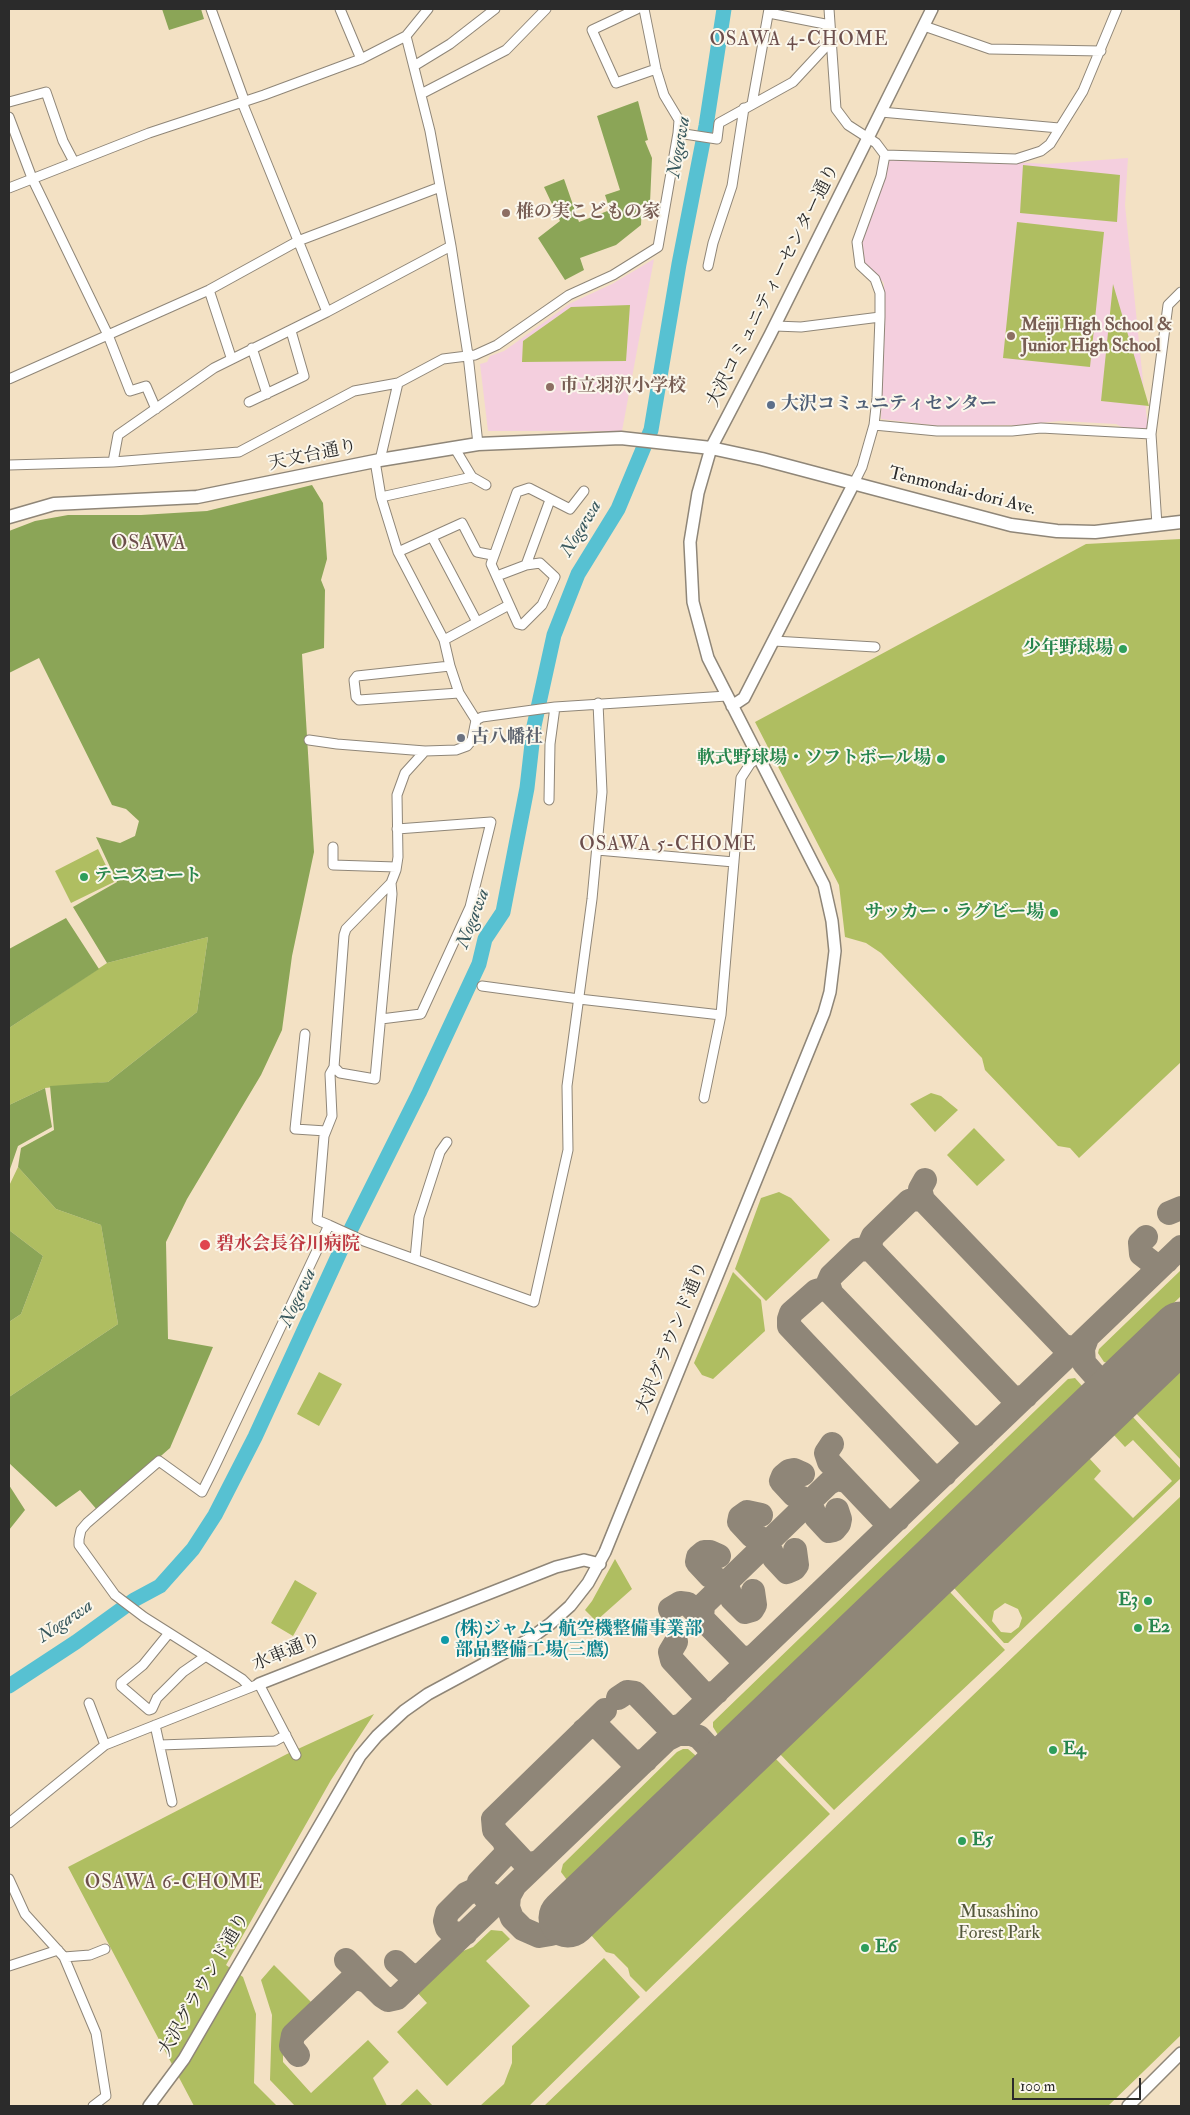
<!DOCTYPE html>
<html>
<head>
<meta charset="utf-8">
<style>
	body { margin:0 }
	#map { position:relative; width:1190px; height:2115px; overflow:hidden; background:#f3e1c4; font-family:"IM FELL Double Pica",serif }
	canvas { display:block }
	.frame { position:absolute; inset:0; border:10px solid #2b2b2b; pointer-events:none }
	.scale { position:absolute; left:1012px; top:2078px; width:129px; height:22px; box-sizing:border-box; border:2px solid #2b2b2b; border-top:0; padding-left:6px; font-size:15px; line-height:18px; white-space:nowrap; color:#2b2b2b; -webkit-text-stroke:4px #fbf7ec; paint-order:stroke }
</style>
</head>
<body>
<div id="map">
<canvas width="1190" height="2115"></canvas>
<div class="frame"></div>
<div class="scale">100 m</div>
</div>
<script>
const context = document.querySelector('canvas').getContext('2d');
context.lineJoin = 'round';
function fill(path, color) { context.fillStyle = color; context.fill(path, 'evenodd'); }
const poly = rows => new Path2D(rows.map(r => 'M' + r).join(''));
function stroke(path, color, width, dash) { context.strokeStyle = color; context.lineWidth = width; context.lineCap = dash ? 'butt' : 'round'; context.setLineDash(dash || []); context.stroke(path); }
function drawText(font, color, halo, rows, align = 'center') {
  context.font = font + ' "IM FELL Double Pica","Noto Serif JP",serif'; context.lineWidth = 4; context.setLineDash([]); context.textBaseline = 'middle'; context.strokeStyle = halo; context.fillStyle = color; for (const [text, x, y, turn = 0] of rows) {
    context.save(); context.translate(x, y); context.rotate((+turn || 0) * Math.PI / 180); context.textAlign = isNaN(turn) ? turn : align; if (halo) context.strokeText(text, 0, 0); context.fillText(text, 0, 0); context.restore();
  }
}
const built = poly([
	[940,158,1047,164,1128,158,1125,205,1148,430,1122,427,1116,424,1060,421,1019,425,940,426,881,419,884,283,865,263,862,241,885,177,888,159],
	[654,259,622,431,488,431,480,364,487,362,490,356,504,351,571,303,612,284]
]);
const green = poly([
	[1023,165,1120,175,1117,222,1020,213],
	[1017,222,1104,232,1090,367,1003,358],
	[1113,284,1149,406,1101,401],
	[630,305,626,361,522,362,523,341,571,307],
	[1181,539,1181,1062,1079,1158,1070,1148,1058,1146,985,1070,982,1058,881,953,866,943,845,937,839,885,755,722,1086,544],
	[98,849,114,882,71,903,55,871],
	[208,937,197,1012,108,1082,45,1088,9,1105,9,1028,107,963],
	[931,1093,941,1096,958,1110,935,1132,910,1104],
	[974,1128,1005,1160,977,1186,947,1155],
	[18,1167,56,1209,101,1225,118,1324,9,1397,9,1322,21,1314,43,1256,9,1230,9,1186],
	[779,1192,791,1198,830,1240,766,1301,735,1269,761,1198],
	[1181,1270,1181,1296,1112,1363,1104,1362,1098,1353,1099,1349],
	[733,1272,761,1300,765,1331,713,1379,702,1375,694,1363],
	[1181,1364,1181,1460,1133,1410],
	[319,1372,342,1384,319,1426,297,1414],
	[1075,1378,1083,1387,1081,1395,727,1734,718,1735,713,1727,713,1722,1068,1379],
	[1132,1416,1181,1469,1181,1478,1008,1643,1004,1643,954,1588,1089,1458,1101,1471,1094,1479,1133,1518,1172,1481,1133,1440,1125,1447,1113,1434],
	[1005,1603,1018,1609,1022,1618,1019,1627,1011,1633,1001,1632,992,1621,994,1611],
	[1181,1496,1181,2035,1108,2106,544,2106],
	[615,1559,632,1589,596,1621,585,1610,592,1601],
	[295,1580,317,1593,293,1636,271,1623],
	[950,1592,1005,1650,834,1810,777,1751],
	[374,1714,331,1780,226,1965,243,1977,256,2014,254,2083,277,2106,194,2106,68,1867,287,1754],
	[683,1749,688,1749,695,1755,696,1760,692,1766,575,1880,567,1880,561,1872,563,1864,677,1752],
	[774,1757,830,1814,646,1992,630,1976,628,1968,614,1954,606,1952,591,1935],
	[491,1930,502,1931,510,1939,486,1961,530,2006,447,2086,397,2032,427,2003,416,1991,458,1953,473,1947],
	[604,1958,640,1997,529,2106,480,2106,504,2084,512,2063,512,2046],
	[274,1965,313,2004,283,2031,283,2062,311,2093,368,2040,389,2062,373,2078,387,2106,295,2106,270,2080,272,2015,261,1980],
	[417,2089,433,2106,399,2106]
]);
const forest = poly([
	[162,9,201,9,204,19,169,30],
	[638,101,648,140,645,141,652,158,650,203,642,204,641,225,616,245,580,258,584,270,565,280,538,238,560,221,544,187,564,179,579,222,610,210,605,195,620,190,597,116],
	[312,485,323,503,327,559,321,580,325,590,324,648,302,654,314,852,292,956,282,1030,261,1075,187,1199,166,1242,168,1339,213,1347,170,1448,98,1511,80,1490,56,1507,9,1463,9,1397,118,1324,101,1225,56,1209,18,1167,21,1148,54,1130,50,1086,108,1082,197,1012,208,937,107,963,73,907,117,882,96,837,120,843,135,836,139,821,126,809,112,805,39,658,9,673,9,531,35,521,68,515,141,515,207,511],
	[66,918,99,969,9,1028,9,949],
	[45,1088,52,1127,18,1146,9,1172,9,1105],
	[9,1230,43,1256,21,1314,9,1322],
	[9,1485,25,1510,9,1530]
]);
const river = poly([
	[9,1686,76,1642,134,1600,160,1586,193,1549,215,1515,255,1437,345,1241,419,1093,479,964,485,939,503,912,527,788,534,726,554,635,578,574,618,509,651,430,679,264,706,126,724,9]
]);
const taxiway = poly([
	[925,1180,920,1189,923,1200,1063,1346,1073,1348,1078,1346],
	[923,1200,916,1199,909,1201,873,1236,870,1243,872,1251,1011,1396,1017,1398,1026,1396],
	[1169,1213,1181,1208],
	[1146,1237,1140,1243,1141,1254,1154,1264,1159,1265,1167,1261],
	[831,1292,828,1283,831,1276,858,1250,865,1249,872,1251],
	[1087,1338,1083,1349,1084,1363,1099,1380,1103,1390,1098,1411],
	[1099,1380,1117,1384,1133,1377],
	[832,1444,826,1453,829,1462,883,1519,889,1521,898,1519],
	[803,1474,794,1470,789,1471,783,1476,781,1481,794,1495,802,1498,805,1506,813,1510,816,1517,829,1531,834,1530,839,1524,840,1519,837,1510],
	[945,1474,936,1476,930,1474,805,1343,789,1326,789,1319,791,1313,816,1291,823,1289,828,1290,969,1436,975,1438,984,1436],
	[761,1515,747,1512,740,1517,739,1522,752,1536,760,1538,763,1546,771,1551,774,1558,787,1572,794,1569,797,1565,795,1550],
	[719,1556,710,1552,704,1552,698,1557,697,1562,710,1576,717,1579,721,1587,729,1591,732,1599,745,1612,752,1610,755,1605,753,1591],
	[670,1609,680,1603,688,1604,739,1656,745,1659,754,1656],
	[702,1618,703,1605,829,1483,837,1479,846,1481],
	[676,1642,670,1652,672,1660,702,1692,708,1694,717,1692],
	[618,1698,627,1692,635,1693,666,1725,673,1728,682,1725],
	[584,1730,591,1726,599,1728,631,1760,637,1762,646,1760],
	[668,1739,678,1734,691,1734,699,1737,712,1751,726,1755,737,1753,751,1743],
	[706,1786,715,1769,712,1751],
	[539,1862,530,1864,524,1862,494,1830,493,1819,605,1710],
	[515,1885,509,1896,508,1907,512,1918,523,1929,539,1936,551,1934,557,1929],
	[486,1899,479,1890,479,1882,504,1856,507,1850,504,1841],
	[466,1933,453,1934,447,1928,445,1921,447,1913,466,1894,479,1888,495,1897,505,1896],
	[346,1960,382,1996,388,2000,397,1998,1181,1247],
	[396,1962,409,1974,416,1976,423,1973],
	[298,2055,291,2046,293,2035,350,1981,358,1978,366,1981]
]);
const runway = poly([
	[568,1918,1181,1331]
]);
const minor = poly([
	[211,9,243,97,244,107,327,312],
	[340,9,361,59],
	[637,9,592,30,616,83,656,69],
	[644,9,656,69,664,95,679,120,678,133,717,139,719,123,793,82,832,40],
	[829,9,836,109,848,125,876,143,885,155,881,176,857,242,860,265,875,279,880,293,880,317,877,398,874,425,862,467,854,483],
	[769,13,830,25],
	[924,26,990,49,1101,51],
	[406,36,430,131,451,246,468,355,478,444],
	[414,66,450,44,495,9],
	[421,94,506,50,546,9],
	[9,102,46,92,63,141,74,162],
	[752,104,769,9],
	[881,112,1059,128],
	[9,117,32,178,108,335,130,391,146,386,156,409],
	[885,155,1016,159,1041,151,1050,144,1083,91,1117,9],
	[9,188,149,133,264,95,361,59,406,36,428,9],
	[708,266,713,243,732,186,744,108],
	[209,290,231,357],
	[775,326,801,327,880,317],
	[252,348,267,394],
	[9,379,209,290,298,241,440,187],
	[249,402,304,376,291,331],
	[874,425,937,431,1012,431,1041,428,1151,434],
	[454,447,472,477,486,485],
	[380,460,398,383],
	[113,462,118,435,214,368,327,312,451,246],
	[9,465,113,462,239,452,354,391,398,383,443,359,475,355,497,345,569,295,613,275,658,247,678,133],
	[381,497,472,477],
	[1157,525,1151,434,1168,305,1181,292],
	[432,537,477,622],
	[398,552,462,523,477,552,492,555],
	[526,565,540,563,555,577,542,605,522,625,518,624,491,564,517,492,529,488,570,509,584,491],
	[497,576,526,565,550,500],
	[444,640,509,605],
	[774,641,875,647],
	[450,666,357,676,354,680,356,697,359,700,459,693],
	[476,720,482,717,555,707,727,696],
	[309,740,337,744,425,751],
	[549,800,550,744,555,707],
	[333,847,333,865,396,867],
	[597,850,734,862],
	[482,986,579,999,721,1015],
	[381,1019,421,1014,470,907,491,822,397,829],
	[305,1034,295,1129,326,1131],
	[334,1067,340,1073,375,1079,392,894,391,883],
	[704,1098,721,1015,741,778,750,764,759,757],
	[329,1225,364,1241,534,1302,568,1150,567,1086,592,899,602,792,598,703],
	[415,1259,419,1217,440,1152,447,1142],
	[169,1633,143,1665,121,1683,121,1686,149,1710,152,1709,157,1698,183,1672,206,1656],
	[250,1687,242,1679,144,1617,115,1595,79,1545,79,1539,81,1530,87,1523,159,1461,202,1492,215,1466,329,1225,317,1220,324,1136,332,1116,330,1074,334,1067,344,935,346,929,391,883,396,870,398,857,397,795,405,773,425,751,456,750,467,746,472,740,476,720,459,693,450,666,444,640,398,552,381,497,375,461],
	[89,1703,105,1745],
	[155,1725,172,1802],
	[160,1745,275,1741,286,1735],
	[9,1823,105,1745,259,1684,296,1755],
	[9,1879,25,1914,64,1957,96,2033,106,2096,93,2106],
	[64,1957,90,1955,105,1949],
	[9,1966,58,1950]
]);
const tertiary = poly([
	[732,706,744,698,854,483],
	[259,1684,556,1567,584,1560,600,1564],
	[149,2106,184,2059,360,1756,377,1736,404,1711,428,1694,528,1640,550,1624,570,1606,588,1583,605,1552,824,1013,830,992,835,951,832,921,824,885,708,658,693,602,690,542,698,493,711,448,770,335,932,9],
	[1128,2106,1181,2053]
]);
const secondary = poly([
	[9,517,54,504,197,497,380,460,478,444,621,438,711,448,762,459,1011,525,1057,531,1095,532,1181,522]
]);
const markers = [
	[506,213,5,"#8d6e63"],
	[1011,336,5,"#8d6e63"],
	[550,387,5,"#8d6e63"],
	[771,405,5,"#5c6f8a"],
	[1123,649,5,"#2e9e5b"],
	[461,738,5,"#6b7280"],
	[941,759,5,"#2e9e5b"],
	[84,877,5,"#2e9e5b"],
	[1054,913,5,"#2e9e5b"],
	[205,1245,6,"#e0444e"],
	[1148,1601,5,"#2e9e5b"],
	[1138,1628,5,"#2e9e5b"],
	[445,1640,5,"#0f9aa8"],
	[1053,1750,5,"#2e9e5b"],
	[962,1841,5,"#2e9e5b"],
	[865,1948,5,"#2e9e5b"]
];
const educationNames = [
	["椎の実こどもの家",516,213],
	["Meiji High School &",1021,326],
	["Junior High School",1021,347],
	["市立羽沢小学校",560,387]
];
const streetNames = [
	["大沢コミュニティーセンター通り",774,286,-63],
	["天文台通り",313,456,-12],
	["Tenmondai-dori Ave.",962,492,14],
	["大沢グラウンド通り",673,1338,-68],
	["水車通り",287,1653,-22],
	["大沢グラウンド通り",205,1985,-60]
];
const serviceNames = [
	["大沢コミュニティセンター",781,405]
];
const leisureNames = [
	["少年野球場",1113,649,"right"],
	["軟式野球場・ソフトボール場",931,759,"right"],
	["テニスコート",94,877],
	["サッカー・ラグビー場",1044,913,"right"],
	["E3",1138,1601,"right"],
	["E2",1148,1628],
	["E4",1063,1750],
	["E5",972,1841],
	["E6",875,1948]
];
const worshipNames = [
	["古八幡社",471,738]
];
const healthNames = [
	["碧水会長谷川病院",216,1245]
];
const cultureNames = [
	["(株)ジャムコ 航空機整備事業部",455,1630],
	["部品整備工場(三鷹)",455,1651]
];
const parkNames = [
	["Musashino",999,1913],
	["Forest Park",999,1934]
];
const neighbourhoodNames = [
	["OSAWA 4-CHOME",799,41],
	["OSAWA 5-CHOME",668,846],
	["OSAWA 6-CHOME",174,1884]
];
const waterNames = [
	["Nogawa",680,147,-80],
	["Nogawa",582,529,-59],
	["Nogawa",474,919,-69],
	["Nogawa",299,1298,-65],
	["Nogawa",66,1622,-34]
];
const quarterNames = [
	["OSAWA",149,545]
];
fill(built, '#f4cfde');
fill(green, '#afbe61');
fill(forest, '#8ba557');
stroke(river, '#57c1d2', 15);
stroke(taxiway, '#8f8678', 24);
stroke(runway, '#8f8678', 59);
stroke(minor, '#8f8678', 11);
stroke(tertiary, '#8f8678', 14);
stroke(secondary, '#8f8678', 15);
stroke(minor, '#fff', 9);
stroke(tertiary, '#fff', 11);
stroke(secondary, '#fff', 12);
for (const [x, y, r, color] of markers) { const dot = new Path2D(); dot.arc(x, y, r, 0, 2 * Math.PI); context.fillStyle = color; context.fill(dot); stroke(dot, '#fbf7ec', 2); }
drawText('bold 18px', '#785e54', '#fbf7ec', educationNames, 'left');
drawText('18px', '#2b2b2b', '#fbf7ec', streetNames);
drawText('bold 18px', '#4e5e75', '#fbf7ec', serviceNames, 'left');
drawText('bold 18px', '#27864d', '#fbf7ec', leisureNames, 'left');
drawText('bold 18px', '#5b616d', '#fbf7ec', worshipNames, 'left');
drawText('bold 18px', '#be3a42', '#fbf7ec', healthNames, 'left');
drawText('bold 18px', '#0d838f', '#fbf7ec', cultureNames, 'left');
drawText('18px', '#53573b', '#fbf7ec', parkNames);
context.letterSpacing = '1px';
drawText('19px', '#6c4e4c', '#fbf7ec', neighbourhoodNames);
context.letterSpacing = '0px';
drawText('italic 19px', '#38585d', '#fbf7ec', waterNames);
context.letterSpacing = '1px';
drawText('20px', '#6c4e4c', '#fbf7ec', quarterNames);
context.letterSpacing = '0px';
</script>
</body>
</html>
